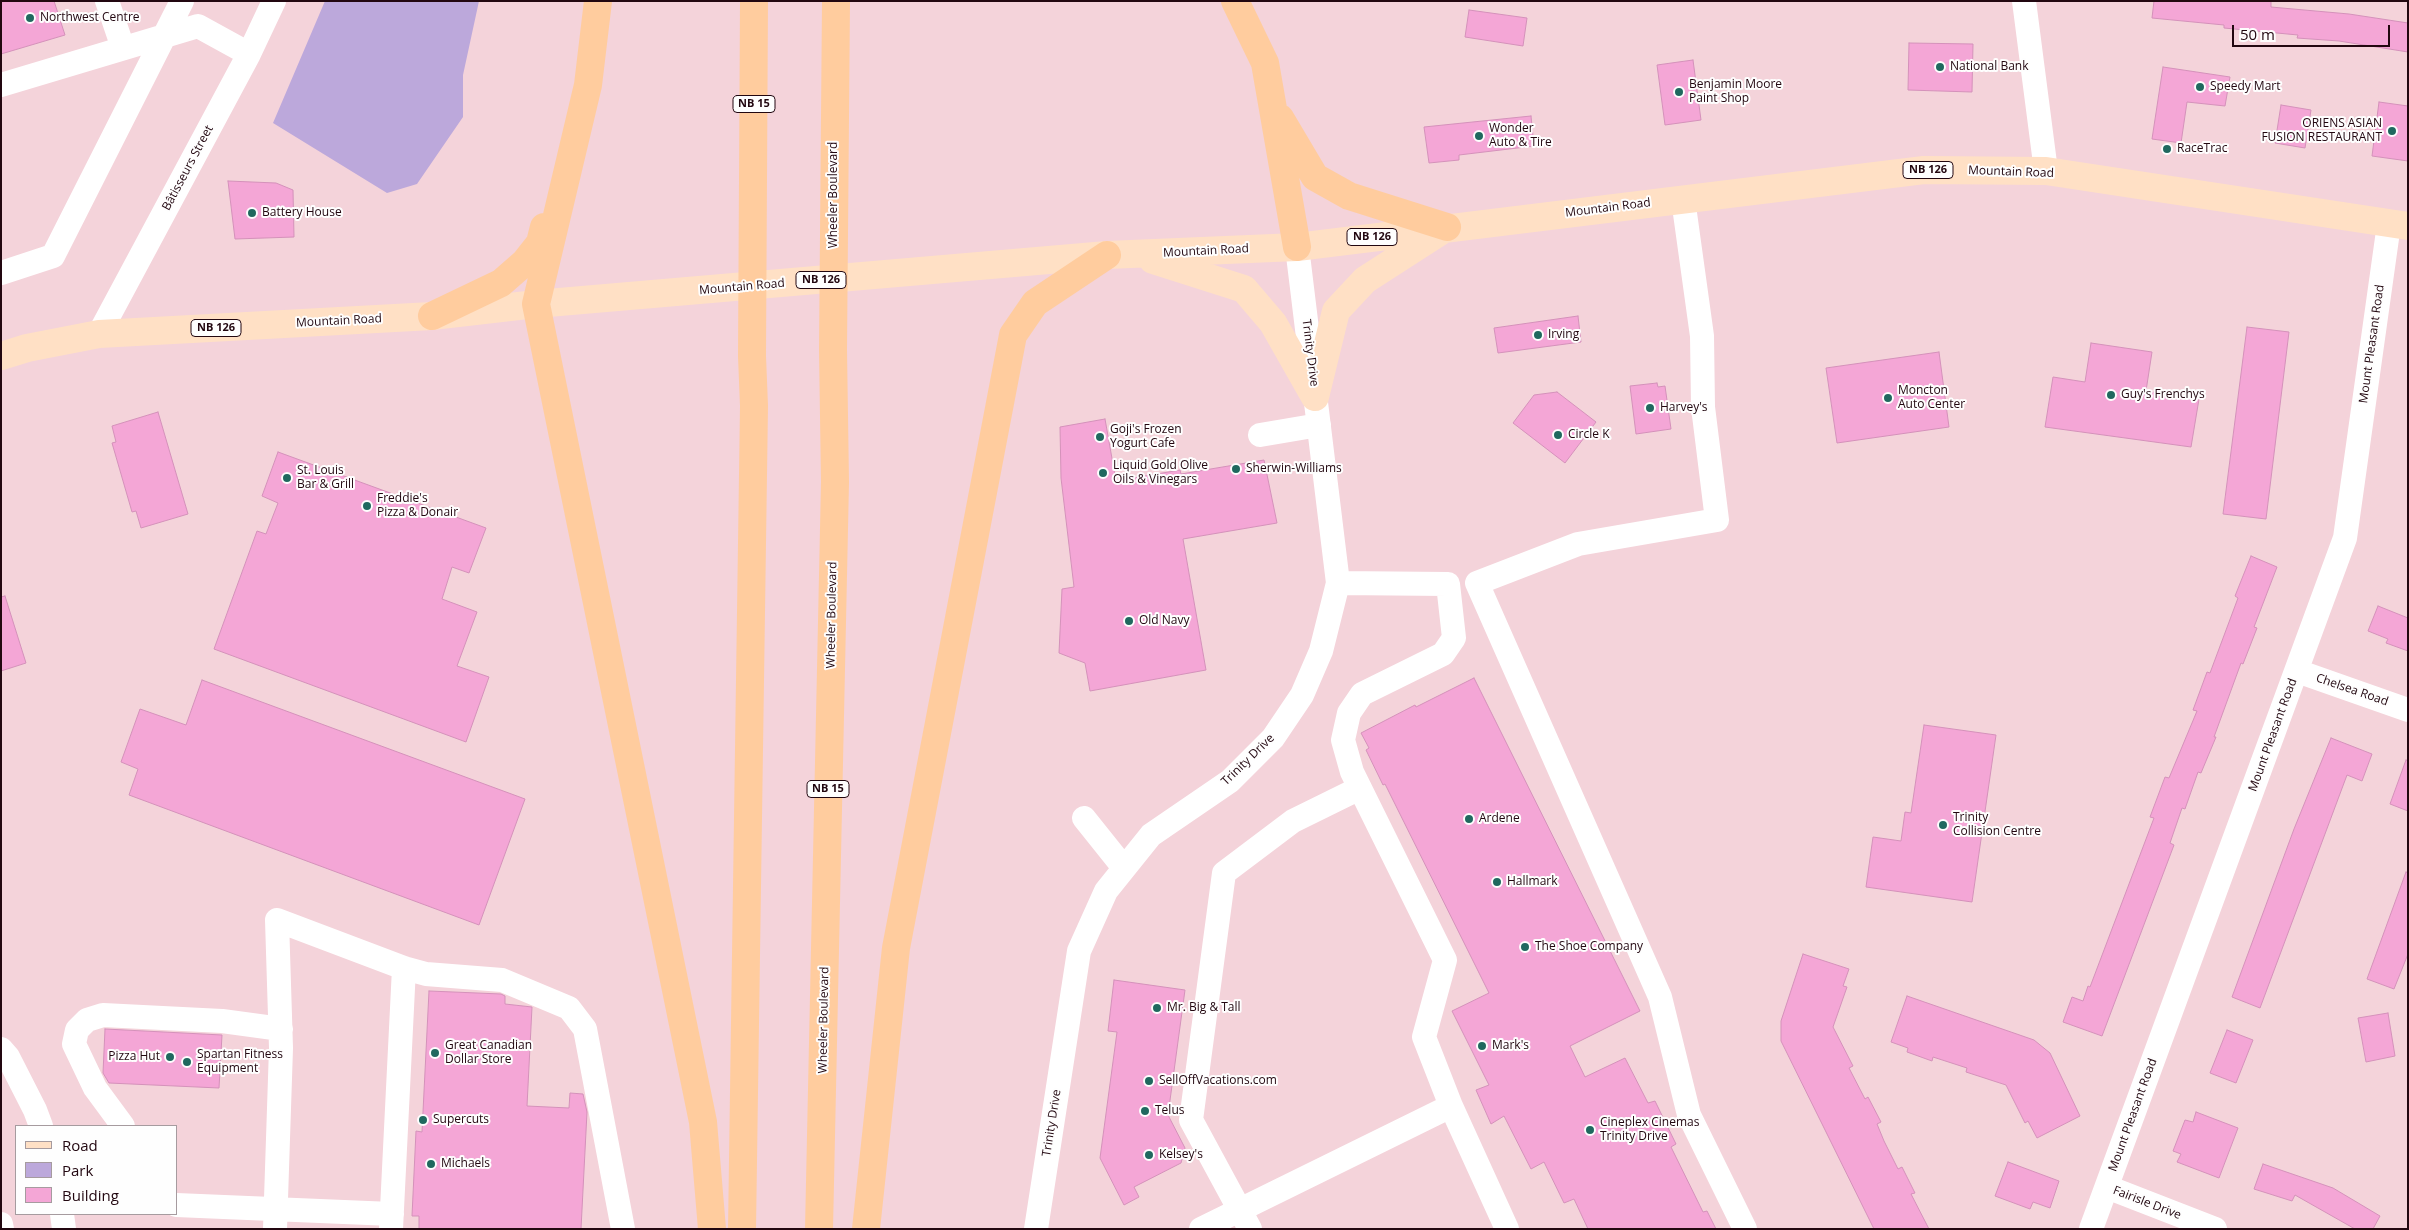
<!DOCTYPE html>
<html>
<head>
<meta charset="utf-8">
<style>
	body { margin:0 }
	#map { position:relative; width:2409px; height:1230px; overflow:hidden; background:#f4d3da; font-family:"Open Sans",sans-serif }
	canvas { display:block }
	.frame { position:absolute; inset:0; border:2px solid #220710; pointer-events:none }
	.legend { position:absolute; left:15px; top:1125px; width:162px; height:90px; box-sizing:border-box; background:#fefefe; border:1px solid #a69b9f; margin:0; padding:6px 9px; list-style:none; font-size:15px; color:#220710 }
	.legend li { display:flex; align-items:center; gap:10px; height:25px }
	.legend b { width:25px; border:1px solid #a69b9f }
	.scale { position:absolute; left:2232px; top:25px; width:158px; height:22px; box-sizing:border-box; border:2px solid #220710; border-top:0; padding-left:6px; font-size:15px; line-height:18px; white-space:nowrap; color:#220710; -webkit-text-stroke:4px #fefefe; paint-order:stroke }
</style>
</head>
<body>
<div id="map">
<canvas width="2409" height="1230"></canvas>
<div class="frame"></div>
<ul class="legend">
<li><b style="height:6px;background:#ffe0c5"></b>Road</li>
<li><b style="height:14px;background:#bca8db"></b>Park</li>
<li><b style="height:14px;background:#f4a6d6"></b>Building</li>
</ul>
<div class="scale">50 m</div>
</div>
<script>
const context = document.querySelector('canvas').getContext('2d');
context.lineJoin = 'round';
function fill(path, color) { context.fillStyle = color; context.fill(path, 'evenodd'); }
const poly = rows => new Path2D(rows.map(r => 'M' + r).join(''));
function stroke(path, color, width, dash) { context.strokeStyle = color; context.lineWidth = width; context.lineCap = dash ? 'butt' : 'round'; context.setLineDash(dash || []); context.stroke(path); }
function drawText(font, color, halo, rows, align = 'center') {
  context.font = font + ' "Open Sans",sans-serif'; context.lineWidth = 4; context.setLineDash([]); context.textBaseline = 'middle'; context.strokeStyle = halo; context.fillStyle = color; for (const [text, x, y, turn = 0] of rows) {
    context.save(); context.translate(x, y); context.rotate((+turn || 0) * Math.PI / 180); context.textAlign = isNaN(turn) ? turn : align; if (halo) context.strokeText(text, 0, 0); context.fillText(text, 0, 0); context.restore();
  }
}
const green = poly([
	[325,1,479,1,463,75,463,117,417,184,387,193,273,123]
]);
const building = poly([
	[1,1,54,1,65,35,1,54,1,1],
	[2154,1,2271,1,2271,7,2349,14,2408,23,2408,52,2339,41,2297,38,2298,35,2224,28,2224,25,2152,18,2154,1],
	[1469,10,1527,18,1523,46,1465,37,1469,10],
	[1909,43,1973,44,1972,92,1908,90,1909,43],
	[1693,60,1701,120,1665,125,1657,65,1693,60],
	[2163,67,2230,77,2225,106,2187,102,2181,143,2152,139,2163,67],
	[2379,102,2408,106,2408,161,2372,156,2379,102],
	[2281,105,2311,110,2305,148,2275,143,2281,105],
	[1531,116,1534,146,1459,155,1459,160,1429,163,1424,127,1531,116],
	[228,181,276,183,293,190,294,237,235,239,228,181],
	[1578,316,1581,342,1498,353,1494,328,1578,316],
	[2247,327,2289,332,2266,519,2223,514,2247,327],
	[2091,343,2152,352,2146,391,2199,399,2191,447,2045,427,2053,377,2085,382,2091,343],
	[1939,352,1949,427,1837,443,1826,368,1939,352],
	[1657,383,1658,387,1665,386,1671,429,1636,434,1630,386,1657,383],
	[1557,392,1596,422,1565,463,1513,423,1534,395,1557,392],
	[158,412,188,514,141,528,136,511,132,512,112,443,116,442,112,426,158,412],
	[1105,419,1116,481,1180,470,1181,474,1264,460,1277,523,1183,539,1206,670,1090,691,1085,663,1059,653,1062,589,1074,587,1061,478,1060,427,1105,419],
	[278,452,486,528,469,573,452,567,442,599,477,612,457,666,489,677,466,742,214,649,257,531,266,534,278,503,262,496,278,452],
	[2251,556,2277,567,2254,627,2257,628,2243,664,2241,663,2214,737,2216,737,2201,773,2198,772,2185,809,2182,808,2170,843,2174,845,2102,1036,2063,1022,2072,997,2083,1001,2088,986,2090,987,2154,818,2150,817,2165,777,2169,778,2197,711,2193,710,2207,672,2210,673,2238,598,2235,596,2251,556],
	[5,596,26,663,1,671,1,597,5,596],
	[2378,606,2408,618,2408,651,2386,643,2388,639,2368,631,2378,606],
	[1474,678,1640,1011,1570,1046,1585,1077,1625,1058,1648,1103,1655,1101,1676,1144,1671,1147,1703,1212,1707,1211,1716,1229,1588,1229,1574,1199,1564,1203,1544,1162,1531,1169,1504,1116,1491,1124,1476,1090,1489,1085,1452,1011,1489,993,1385,784,1383,785,1366,750,1369,748,1361,733,1415,705,1416,707,1474,678],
	[202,680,525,799,479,925,129,795,138,769,121,762,140,709,186,725,202,680],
	[1924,725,1996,735,1972,902,1866,887,1873,837,1901,841,1905,812,1911,813,1924,725],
	[2331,738,2372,754,2362,781,2347,775,2260,1008,2232,997,2294,829,2331,738],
	[2406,760,2408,761,2408,811,2390,804,2406,760],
	[2406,872,2408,873,2408,954,2394,989,2367,979,2406,872],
	[1803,954,1849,969,1843,986,1847,987,1833,1027,1853,1066,1849,1068,1865,1099,1868,1097,1881,1122,1877,1124,1884,1141,1898,1169,1902,1167,1915,1193,1911,1194,1929,1229,1874,1229,1781,1041,1781,1021,1803,954],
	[1114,980,1185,990,1168,1115,1185,1148,1181,1163,1134,1187,1139,1197,1124,1205,1100,1158,1117,1032,1108,1031,1114,980],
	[429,991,501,994,505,996,505,1004,532,1007,527,1106,569,1108,570,1093,583,1094,587,1112,581,1229,419,1229,419,1216,412,1216,416,1131,422,1132,429,991],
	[1907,996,2034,1040,2050,1053,2080,1116,2037,1138,2028,1121,2025,1123,2006,1085,1966,1072,1967,1068,1933,1057,1932,1061,1907,1052,1908,1048,1891,1042,1907,996],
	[2388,1013,2395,1056,2366,1062,2358,1018,2388,1013],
	[105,1029,222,1035,219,1088,109,1083,103,1073,105,1029],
	[2227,1030,2253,1040,2236,1083,2210,1073,2227,1030],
	[2196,1112,2238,1128,2219,1178,2177,1162,2181,1154,2173,1151,2185,1120,2193,1122,2196,1112],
	[2008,1162,2059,1181,2050,1208,2033,1202,2030,1209,1995,1196,2008,1162],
	[2263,1164,2333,1188,2380,1216,2373,1229,2355,1229,2295,1195,2292,1201,2254,1189,2263,1164]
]);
const minor = poly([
	[107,1,123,48],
	[2024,1,2046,171],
	[1,85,198,26,249,54],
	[1683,199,1702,336,1703,407,1717,520,1578,544,1477,583,1660,997,1689,1115,1745,1229],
	[1,273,53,256,182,1],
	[99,334,249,54,274,1],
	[1260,435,1319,425],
	[1338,583,1448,584,1454,638,1443,654,1362,694,1349,713,1343,740,1352,772,1445,960,1424,1037,1451,1106,1507,1229],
	[2297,671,2408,710],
	[1084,818,1124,868],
	[1,1049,8,1057,35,1110,41,1126],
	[123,1126,95,1088,74,1044,77,1030,87,1020,103,1015,222,1021,281,1029],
	[2107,1187,2215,1229],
	[176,1205,392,1214],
	[62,1214,64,1229],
	[1,1224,2,1229],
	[275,1229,281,1048,277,920,404,968,426,974,502,980,569,1008,585,1029,623,1229],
	[391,1229,404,968],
	[1036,1229,1079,951,1106,891,1151,835,1230,781,1273,738,1302,695,1321,651,1338,583,1297,247],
	[1201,1229,1451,1106],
	[1250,1229,1191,1120,1224,873,1293,821,1360,788],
	[2091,1229,2345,538,2389,224]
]);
const major = poly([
	[1153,260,1244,289,1273,323,1315,397],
	[1,356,27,348,99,334,432,316,536,304,1107,255,1297,247,1924,170,2046,171,2408,226],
	[1315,397,1336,311,1365,280,1441,231]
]);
const highway = poly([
	[598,1,588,85,536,304,703,1122,712,1229],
	[1235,1,1265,63,1297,247],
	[1280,118,1315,177,1349,196,1447,227],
	[432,316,501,283,525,262,540,243,544,227],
	[742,1229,754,406,752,356,754,1],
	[819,1229,835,482,833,350,836,1],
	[866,1229,896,948,1013,335,1035,303,1107,255]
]);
const markers = [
	[30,18,5,"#20685f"],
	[1940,67,5,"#20685f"],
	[2200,87,5,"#20685f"],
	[1679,92,5,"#20685f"],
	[2392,131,5,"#20685f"],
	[1479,136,5,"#20685f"],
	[2167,149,5,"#20685f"],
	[252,213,5,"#20685f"],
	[1538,335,5,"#20685f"],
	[2111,395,5,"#20685f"],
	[1888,398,5,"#20685f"],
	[1650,408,5,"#20685f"],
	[1558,435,5,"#20685f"],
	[1100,437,5,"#20685f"],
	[1236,469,5,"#20685f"],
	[1103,473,5,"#20685f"],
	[287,478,5,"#20685f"],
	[367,506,5,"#20685f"],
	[1129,621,5,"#20685f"],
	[1469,819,5,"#20685f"],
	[1943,825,5,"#20685f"],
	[1497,882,5,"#20685f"],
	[1525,947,5,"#20685f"],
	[1157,1008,5,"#20685f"],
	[1482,1046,5,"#20685f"],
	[435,1053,5,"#20685f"],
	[170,1057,5,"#20685f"],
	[187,1062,5,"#20685f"],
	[1149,1081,5,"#20685f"],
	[1145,1111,5,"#20685f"],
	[423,1120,5,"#20685f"],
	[1590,1130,5,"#20685f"],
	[1149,1155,5,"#20685f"],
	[431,1164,5,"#20685f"]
];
const shields = [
	[754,104,42],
	[1928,170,50],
	[1372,237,50],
	[821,280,50],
	[216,328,50],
	[828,789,42]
];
const shieldNames = [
	["NB 15",754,104],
	["NB 126",1928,170],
	["NB 126",1372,237],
	["NB 126",821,280],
	["NB 126",216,328],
	["NB 15",828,789]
];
const poiNames = [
	["Northwest Centre",40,18],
	["National Bank",1950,67],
	["Benjamin Moore",1689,85],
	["Paint Shop",1689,99],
	["Speedy Mart",2210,87],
	["ORIENS ASIAN",2382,124,"right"],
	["FUSION RESTAURANT",2382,138,"right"],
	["Wonder",1489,129],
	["Auto & Tire",1489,143],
	["RaceTrac",2177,149],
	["Battery House",262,213],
	["Irving",1548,335],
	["Moncton",1898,391],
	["Auto Center",1898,405],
	["Guy's Frenchys",2121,395],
	["Harvey's",1660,408],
	["Goji's Frozen",1110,430],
	["Yogurt Cafe",1110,444],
	["Circle K",1568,435],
	["Liquid Gold Olive",1113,466],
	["Oils & Vinegars",1113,480],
	["Sherwin-Williams",1246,469],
	["St. Louis",297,471],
	["Bar & Grill",297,485],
	["Freddie's",377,499],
	["Pizza & Donair",377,513],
	["Old Navy",1139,621],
	["Trinity",1953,818],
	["Collision Centre",1953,832],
	["Ardene",1479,819],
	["Hallmark",1507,882],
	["The Shoe Company",1535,947],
	["Mr. Big & Tall",1167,1008],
	["Great Canadian",445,1046],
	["Dollar Store",445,1060],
	["Mark's",1492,1046],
	["Spartan Fitness",197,1055],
	["Equipment",197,1069],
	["Pizza Hut",160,1057,"right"],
	["SellOffVacations.com",1159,1081],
	["Telus",1155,1111],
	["Supercuts",433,1120],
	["Cineplex Cinemas",1600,1123],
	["Trinity Drive",1600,1137],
	["Kelsey's",1159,1155],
	["Michaels",441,1164]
];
const streetNames = [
	["Bâtisseurs Street",188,168,-62],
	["Mountain Road",2011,172,2],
	["Wheeler Boulevard",834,195,-90],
	["Mountain Road",1608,208,-7],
	["Mountain Road",1206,251,-3],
	["Mountain Road",742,287,-5],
	["Mountain Road",339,321,-3],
	["Mount Pleasant Road",2372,344,-82],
	["Trinity Drive",1310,353,83],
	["Wheeler Boulevard",832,615,-89],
	["Chelsea Road",2352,690,19],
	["Mount Pleasant Road",2273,735,-70],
	["Trinity Drive",1248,760,-44],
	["Wheeler Boulevard",824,1020,-89],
	["Mount Pleasant Road",2133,1115,-70],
	["Trinity Drive",1052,1123,-81],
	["Fairisle Drive",2147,1203,21]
];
fill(green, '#bca8db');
fill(building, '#f4a6d6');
stroke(building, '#d491ba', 1);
stroke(minor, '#fff', 24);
stroke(major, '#ffe0c5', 28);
stroke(highway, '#ffcc9e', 28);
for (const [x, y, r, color] of markers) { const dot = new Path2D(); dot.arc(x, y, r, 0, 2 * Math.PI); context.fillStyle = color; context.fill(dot); stroke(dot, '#fefefe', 2); }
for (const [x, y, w] of shields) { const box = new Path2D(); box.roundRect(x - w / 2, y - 8.5, w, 17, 4); context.fillStyle = '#fefefe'; context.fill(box); stroke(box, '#220710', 1); }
drawText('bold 11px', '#220710', null, shieldNames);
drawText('12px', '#220710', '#fefefe', poiNames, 'left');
drawText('12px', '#220710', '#fefefe', streetNames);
</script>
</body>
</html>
